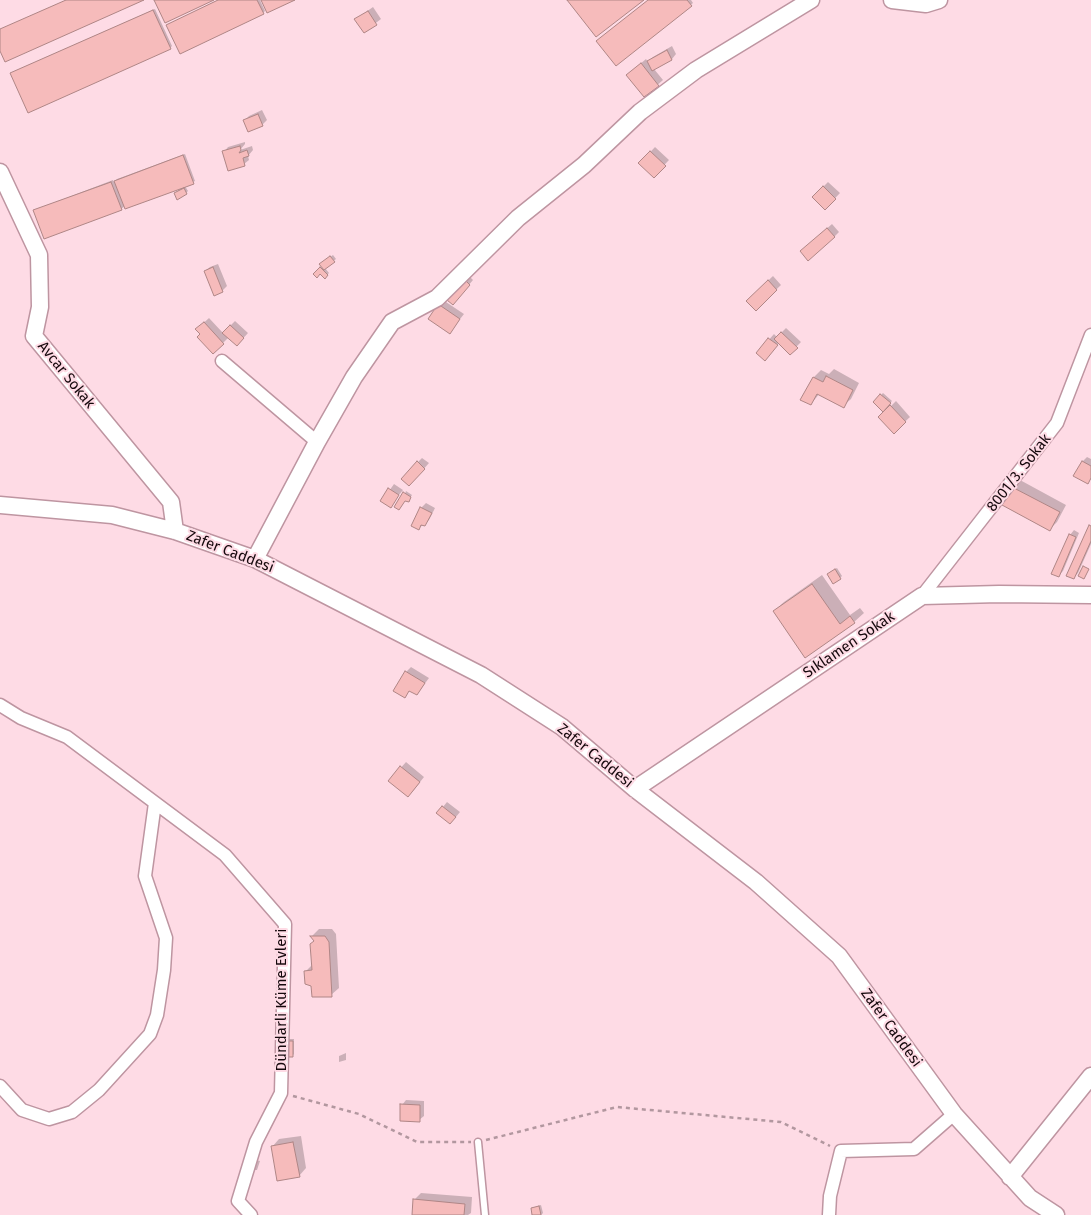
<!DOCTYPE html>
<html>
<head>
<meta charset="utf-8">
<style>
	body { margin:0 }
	canvas { display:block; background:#fedbe5 }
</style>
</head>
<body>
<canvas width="1091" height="1215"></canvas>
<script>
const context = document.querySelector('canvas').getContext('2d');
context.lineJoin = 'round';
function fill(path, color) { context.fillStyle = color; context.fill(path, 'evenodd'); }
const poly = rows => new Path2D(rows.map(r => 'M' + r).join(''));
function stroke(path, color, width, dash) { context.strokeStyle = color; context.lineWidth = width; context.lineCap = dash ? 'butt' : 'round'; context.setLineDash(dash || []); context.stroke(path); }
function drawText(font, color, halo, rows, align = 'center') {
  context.font = font + ' "Fira Sans",sans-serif'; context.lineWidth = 4; context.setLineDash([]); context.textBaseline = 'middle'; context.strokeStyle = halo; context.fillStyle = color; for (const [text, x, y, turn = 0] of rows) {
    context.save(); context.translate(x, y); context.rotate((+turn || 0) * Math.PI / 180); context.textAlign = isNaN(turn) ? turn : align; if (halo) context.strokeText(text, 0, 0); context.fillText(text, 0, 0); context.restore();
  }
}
const shadow = poly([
	[218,0,260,0,265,11,263,13,168,25],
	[649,0,691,0,693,3,616,64],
	[373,7,381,19,364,32,356,19],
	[155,9,172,46,170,48,13,72],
	[672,46,676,54,672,59,654,69,663,80,645,96,633,70,646,59,648,62,653,57],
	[262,110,267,120,262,125,249,131,244,121,249,116],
	[245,142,245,144,240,150,252,146,253,150,248,156,249,160,244,164,224,152,228,147],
	[655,147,669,160,654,176,640,163],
	[185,154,195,181,185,186,188,191,186,193,175,193,181,188,125,206,121,209,35,210,113,180,114,182,117,179],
	[828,182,840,193,825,209,813,197],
	[832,224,839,232,834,237,806,247],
	[333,255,336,259,325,268,329,273,325,277,320,272,315,274,323,266,323,262],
	[218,264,227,286,222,291,205,271,210,267],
	[469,276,473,280,457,299,448,300],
	[773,276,781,285,756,309,747,301],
	[443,300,464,314,450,332,430,319],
	[209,318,223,333,235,321,248,333,237,345,229,337,213,353,197,329],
	[786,328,801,342,790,353,779,342,769,355,757,353,774,334,777,337],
	[834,369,859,383,851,399,843,406,820,393,811,404,802,399,814,377,821,370,829,374],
	[883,393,892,401,883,410,874,402],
	[896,401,910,417,894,432,880,417],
	[1087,457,1091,459,1091,479,1088,482,1075,476,1083,461],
	[422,458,429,463,414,480,418,462],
	[1020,480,1066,505,1057,522,1050,529,1013,487],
	[394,484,403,490,390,506,382,501],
	[406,491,412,495,410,498,405,500,399,509],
	[426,503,435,508,429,520,418,529,421,508],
	[1091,525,1091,544,1078,573,1073,578],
	[1074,530,1079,533,1063,571,1058,576,1070,535],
	[837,568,842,576,840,578,830,572],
	[822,575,850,615,860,608,864,613,854,622,805,656,774,611,784,602],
	[411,667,429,678,417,694,410,690,405,696,395,691,406,672],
	[406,762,424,777,413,791,390,780],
	[447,802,460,812,455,818,438,813],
	[319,929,332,929,336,934,339,988,331,995,312,985,306,971,313,964,315,941,312,936],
	[289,1039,294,1039,294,1054,292,1056,287,1041],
	[346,1053,346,1060,339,1062,339,1056],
	[406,1100,424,1101,424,1116,419,1120,402,1105],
	[301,1136,306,1168,299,1176,272,1147,279,1139],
	[256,1160,260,1161,257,1170,252,1170],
	[421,1193,472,1197,471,1213,468,1215,413,1215,414,1200],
	[541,1205,543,1213,541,1215,534,1215,532,1208]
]);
const building = poly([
	[66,0,144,0,5,62,0,51,0,29,66,0],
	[154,0,214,0,165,23,154,0],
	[218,0,257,0,264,14,180,54,166,25,218,0],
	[261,0,295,0,267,13,261,0],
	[567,0,644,0,596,37,567,0],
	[648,0,687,0,692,6,616,66,596,41,648,0],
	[153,10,171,49,28,113,10,73,153,10],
	[368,11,377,25,364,33,354,19,368,11],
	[667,50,672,60,652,71,647,61,667,50],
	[641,63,659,86,644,97,626,75,641,63],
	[258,114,263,126,248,132,243,120,258,114],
	[240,146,241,150,239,153,247,150,249,156,243,158,245,166,228,171,222,151,240,146],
	[650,151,666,166,654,178,638,163,650,151],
	[183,155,194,184,125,209,114,181,183,155],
	[111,182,122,210,44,239,33,210,111,182],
	[823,186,836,199,825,210,812,197,823,186],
	[184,188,187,194,177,200,174,193,184,188],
	[827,228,835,237,808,261,800,251,827,228],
	[330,256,335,262,324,270,319,264,330,256],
	[213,267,223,292,214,296,204,271,213,267],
	[320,267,328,275,325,279,320,274,317,278,313,274,320,267],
	[464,279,470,285,453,305,447,300,464,279],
	[768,280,777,290,756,311,746,301,768,280],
	[438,304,460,319,450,334,428,319,438,304],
	[204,322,224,344,213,354,197,337,200,334,195,329,204,322],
	[230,325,244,338,237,346,222,333,230,325],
	[781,332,798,348,790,355,774,339,781,332],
	[768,338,778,345,765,361,756,353,768,338],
	[826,376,853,390,844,408,817,394,811,405,800,400,813,377,823,382,826,376],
	[880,394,891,403,883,412,873,402,880,394],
	[890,405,906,422,894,434,878,417,890,405],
	[417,461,425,469,409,486,401,479,417,461],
	[1082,461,1091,466,1091,478,1088,484,1073,476,1082,461],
	[1012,487,1060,512,1050,531,1002,505,1012,487],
	[388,488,399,495,391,508,380,501,388,488],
	[403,492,411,497,409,502,405,501,399,510,394,507,403,492],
	[420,507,432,513,425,526,421,525,419,530,411,526,420,507],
	[1089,525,1091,526,1091,541,1074,579,1066,576,1089,525],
	[1069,534,1076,537,1059,577,1051,574,1069,534],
	[1083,566,1089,569,1084,579,1078,576,1083,566],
	[835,569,841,579,833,584,827,574,835,569],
	[812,584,840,624,850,616,855,623,805,658,773,611,812,584],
	[405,671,425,683,417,695,409,691,405,698,393,691,405,671],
	[400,766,420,782,408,797,388,781,400,766],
	[442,806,456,817,450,824,436,813,442,806],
	[310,936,325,936,329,942,332,997,312,997,311,986,305,984,304,971,312,970,310,944,314,941,310,936],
	[286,1041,293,1041,293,1057,286,1057,286,1041],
	[400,1104,420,1105,420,1122,400,1121,400,1104],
	[293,1142,300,1177,277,1181,271,1146,293,1142],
	[413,1199,465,1204,464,1215,412,1215,413,1199],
	[539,1206,541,1215,532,1215,531,1208,539,1206]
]);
const path = poly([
	[293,1096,359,1114,417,1142,471,1142],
	[486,1140,617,1107,781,1122,830,1146]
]);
const service = poly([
	[478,1142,485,1215]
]);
const minor = poly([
	[222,361,317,442],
	[922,596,1057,423,1091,335],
	[0,705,21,718,67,737,225,855,285,924,281,1093,256,1142,238,1201,251,1215],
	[0,1086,22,1110,49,1119,72,1112,99,1090,150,1034,157,1015,164,970,166,938,145,876,155,803],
	[829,1215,830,1196,841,1151,914,1149,954,1114]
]);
const tertiary = poly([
	[892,0,926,4,939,0],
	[0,172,39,255,40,307,34,336,171,502,175,531],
	[0,505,112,515,175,531,255,559,481,675,562,727,635,789,756,882,839,956,954,1114,1030,1198,1056,1215],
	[255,559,317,442,354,377,392,322,437,298,518,218,584,165,640,112,696,70,811,0],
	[635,789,922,596,999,594,1091,595],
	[1010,1177,1091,1076]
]);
const streetNames = [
	["Avcar Sokak",66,375,51],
	["8001/3. Sokak",1019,473,-52],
	["Zafer Caddesi",230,552,21],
	["Sıklamen Sokak",849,645,-34],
	["Zafer Caddesi",595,756,39],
	["Dündarli Küme Evleri",282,1000,-90],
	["Zafer Caddesi",891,1028,54]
];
fill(shadow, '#0003');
fill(building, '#f6bbbb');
stroke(building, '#af8686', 1);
stroke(service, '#be95a1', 9);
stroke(minor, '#be95a1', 15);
stroke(tertiary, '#be95a1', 19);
stroke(path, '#b2979f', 2.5, [4, 4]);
stroke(service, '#fff', 6);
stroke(minor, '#fff', 12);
stroke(tertiary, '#fff', 16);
drawText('15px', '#16090d', '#fedbe5', streetNames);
</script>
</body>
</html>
